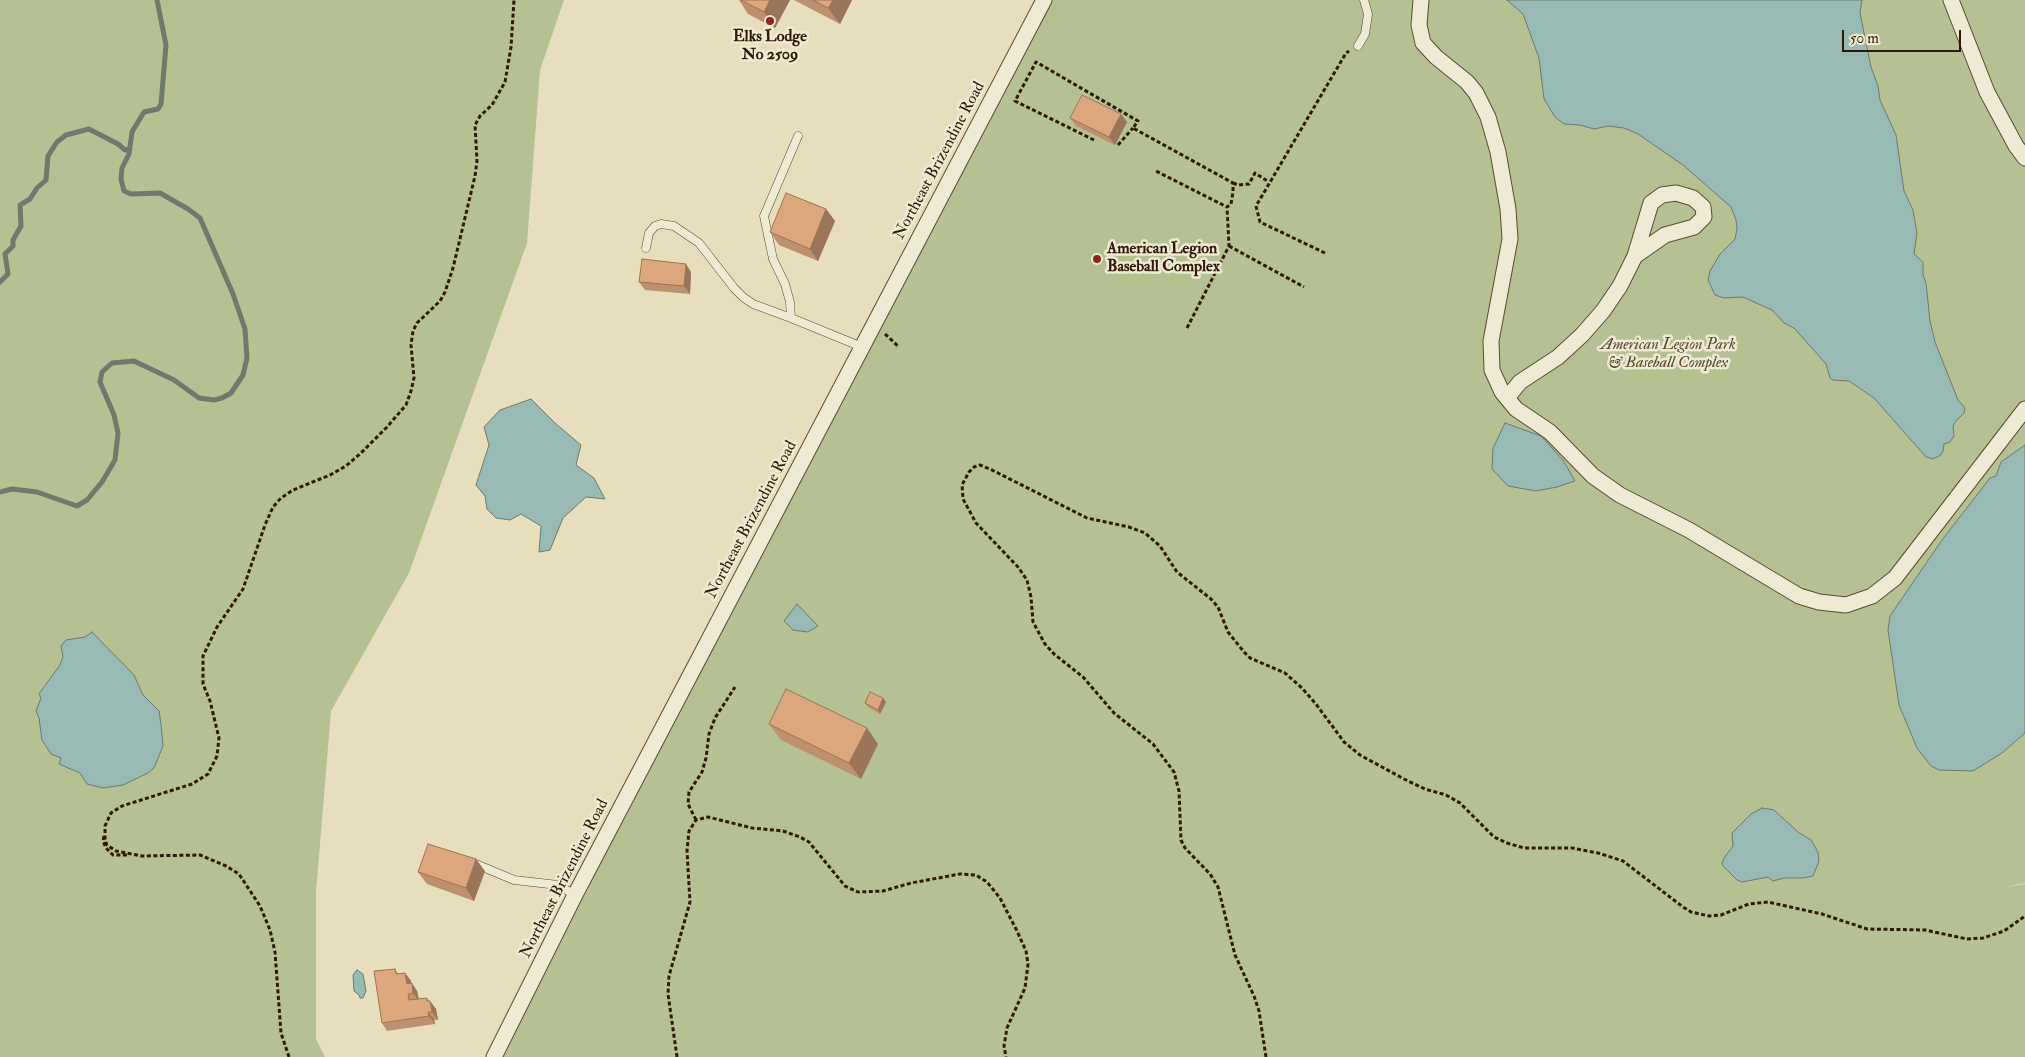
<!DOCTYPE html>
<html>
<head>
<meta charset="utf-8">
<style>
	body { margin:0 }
	#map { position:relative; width:2025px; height:1057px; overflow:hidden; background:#e7debb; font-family:"IM FELL Double Pica",serif }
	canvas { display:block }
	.scale { position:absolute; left:1842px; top:30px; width:119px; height:22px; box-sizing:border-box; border:2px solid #301804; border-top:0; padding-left:6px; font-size:15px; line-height:18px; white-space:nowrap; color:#301804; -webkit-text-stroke:4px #efead3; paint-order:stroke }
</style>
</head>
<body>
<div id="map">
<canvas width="2025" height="1057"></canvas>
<div class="scale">50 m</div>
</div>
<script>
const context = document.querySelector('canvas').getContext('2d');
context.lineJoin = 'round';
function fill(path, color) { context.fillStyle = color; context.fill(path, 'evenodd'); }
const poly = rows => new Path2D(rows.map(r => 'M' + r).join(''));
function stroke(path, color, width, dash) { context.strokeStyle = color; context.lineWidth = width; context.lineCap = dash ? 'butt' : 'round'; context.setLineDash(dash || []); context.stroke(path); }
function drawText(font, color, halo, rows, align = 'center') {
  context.font = font + ' "IM FELL Double Pica",serif'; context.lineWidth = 5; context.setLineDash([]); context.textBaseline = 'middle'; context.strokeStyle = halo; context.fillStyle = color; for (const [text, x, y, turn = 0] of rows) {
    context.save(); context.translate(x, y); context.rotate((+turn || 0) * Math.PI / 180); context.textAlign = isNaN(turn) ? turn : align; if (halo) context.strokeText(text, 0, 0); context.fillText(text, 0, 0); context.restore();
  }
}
const green = poly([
	[0,0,564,0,540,70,527,243,409,573,331,711,316,892,316,1039,325,1057,0,1057],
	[1044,0,2025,0,2025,883,2004,887,2025,884,2025,1057,494,1057]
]);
const water = poly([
	[1507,0,1862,0,1860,13,1871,67,1878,86,1880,100,1896,135,1904,191,1913,210,1917,233,1914,254,1923,262,1923,275,1926,283,1930,321,1935,342,1958,400,1965,408,1964,413,1956,421,1953,426,1954,436,1950,442,1944,444,1943,451,1941,455,1933,459,1926,457,1874,398,1849,381,1833,380,1830,378,1826,364,1820,357,1794,328,1784,323,1772,310,1743,297,1724,298,1715,295,1708,280,1710,271,1720,254,1735,239,1737,229,1736,220,1731,207,1683,165,1638,134,1624,128,1608,126,1594,129,1580,125,1564,124,1555,117,1544,99,1539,58,1523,14,1507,0],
	[531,399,556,424,581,445,576,465,594,478,605,499,586,497,563,518,550,550,539,552,541,526,521,514,510,520,496,518,487,509,485,496,476,485,489,445,484,427,500,410,531,399],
	[1505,423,1541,436,1563,460,1575,481,1557,487,1536,491,1508,486,1492,469,1493,448,1505,423],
	[2025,445,2025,733,2002,753,1973,771,1939,770,1931,766,1917,748,1899,705,1888,630,1890,616,1942,540,1990,478,1996,476,2001,462,2025,445],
	[797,604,818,626,808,632,793,630,784,621,797,604],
	[92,632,134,675,143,695,159,711,161,724,163,746,154,768,148,773,123,785,103,788,87,784,80,773,59,764,61,758,51,754,42,740,39,718,36,711,41,698,39,694,60,665,63,657,61,646,66,640,85,637,92,632],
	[1762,808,1774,810,1798,832,1811,840,1818,852,1819,861,1813,876,1803,878,1784,878,1773,881,1768,877,1742,882,1737,880,1723,866,1722,863,1724,858,1733,846,1732,833,1751,814,1762,808],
	[357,970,363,974,366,991,363,998,360,998,359,995,354,991,353,975,357,970]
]);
const stream = poly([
	[0,282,8,274,5,254,13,246,13,240,21,226,20,205,30,199,37,188,46,180,48,156,57,142,66,135,89,129,118,144,125,150,130,149],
	[0,492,12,489,37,492,77,506,87,500,102,482,115,460,118,433,114,415,100,382,102,372,112,363,134,361,174,380,199,398,214,400,222,398,231,393,243,375,247,358,245,329,233,294,200,218,188,209,160,193,131,194,124,191,121,179,122,168,129,154,132,132,144,112,158,109,161,104,166,45,157,0]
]);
const path = poly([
	[1094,140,1015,101,1036,62,1138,121,1133,128,1233,183,1233,192,1231,204,1227,207,1154,170],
	[1118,145,1133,128],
	[1233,183,1238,185,1249,184,1255,173,1269,182],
	[1229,246,1304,287],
	[1325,253,1260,222,1256,206,1346,53,1349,51],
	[1187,328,1229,246,1227,207],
	[885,334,899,347],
	[696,820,688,804,689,792,702,772,706,758,709,734,715,718,735,687],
	[104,836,103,841,106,848,113,855,129,855],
	[289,1057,281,1033,275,952,270,930,260,906,239,874,226,866,200,855,142,856,116,851,107,845,105,840,105,826,111,813,122,806,192,784,208,774,217,756,219,738,210,701,203,684,203,656,217,627,243,589,265,525,273,507,281,498,293,490,330,475,346,466,361,453,387,427,406,405,411,391,414,378,411,345,413,331,417,323,440,301,445,292,453,268,475,176,477,161,475,125,480,116,492,105,505,82,511,47,514,0],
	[677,1057,668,994,669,976,690,902,687,851,689,831,696,820,708,817,752,828,783,831,800,837,809,842,845,886,858,892,883,891,911,883,960,874,976,875,987,882,1000,898,1017,931,1026,951,1028,964,1025,988,1007,1028,1004,1046,1006,1057],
	[1266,1057,1259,1011,1254,996,1235,955,1218,887,1210,874,1185,848,1181,840,1179,791,1174,772,1153,744,1114,713,1083,677,1054,654,1045,644,1033,622,1031,597,1027,580,1018,567,976,523,963,499,962,485,969,472,974,467,980,465,992,470,1087,518,1129,527,1145,533,1160,546,1177,572,1211,599,1218,607,1228,632,1244,652,1250,658,1285,673,1302,688,1316,704,1344,742,1360,755,1404,779,1425,789,1446,795,1460,803,1494,837,1507,843,1524,848,1572,848,1598,853,1623,861,1683,907,1691,912,1709,916,1721,915,1749,904,1768,902,1822,914,1867,929,1925,930,1967,939,1983,938,2004,931,2025,916]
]);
const lane = poly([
	[1358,46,1365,34,1368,14,1364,0],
	[646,248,649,233,655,226,661,224,674,226,699,243,734,288,743,297,753,304,791,318,790,302,785,284,773,259,764,216,798,136],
	[791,318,862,347],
	[471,862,514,880,558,885,575,895]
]);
const street = poly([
	[1421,0,1419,25,1423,43,1436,57,1467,82,1476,93,1488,117,1498,152,1508,209,1510,239,1491,341,1492,370,1502,392,1516,409,1550,432,1593,476,1620,495,1689,530,1799,596,1819,602,1846,605,1872,596,1895,578,2025,409],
	[1951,0,1987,92,2016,146,2025,158],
	[1507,398,1520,382,1558,357,1582,335,1603,311,1620,286,1635,256,1651,203,1662,195,1676,193,1693,198,1703,207,1704,217,1694,227,1665,235,1635,256],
	[494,1057,575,895,1044,0]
]);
const wall = poly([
	[739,0,790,0,775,28,748,14],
	[794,0,852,0,840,24],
	[1070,118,1127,122,1115,145,1076,126],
	[826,209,835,221,818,261,779,245,770,232],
	[691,272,690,294,645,290,639,282],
	[886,702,880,714,868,707,865,703],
	[769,724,878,744,861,779,781,740],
	[485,871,474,901,427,884,418,872],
	[395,969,398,974,405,973,411,981,411,983,417,991,419,999,429,1001,436,1009,438,1020,434,1020,435,1024,387,1031,382,1023]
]);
const shadedWall = poly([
	[770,0,790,0,775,28,764,12],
	[833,0,852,0,840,24,828,8],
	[1121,114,1127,122,1115,145,1109,137],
	[826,209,835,221,818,261,810,249],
	[686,264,691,272,690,294,684,286],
	[883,698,886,702,880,714,878,710],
	[867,728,878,744,861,779,849,763],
	[476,859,485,871,474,901,466,888],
	[405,973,411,981,412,992,407,984],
	[412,983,417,991,419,1001,413,993],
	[427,998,431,1004,430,1001,436,1009,438,1020,432,1012],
	[428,1012,434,1020,435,1024,429,1016]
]);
const building = poly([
	[741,0,770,0,764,12,741,0],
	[813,0,833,0,828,8,813,0],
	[1082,95,1121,114,1109,137,1070,118,1082,95],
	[786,193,826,209,810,249,770,232,786,193],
	[642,259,686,264,684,286,639,282,642,259],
	[786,689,867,728,849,763,769,724,786,689],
	[870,692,883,698,878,710,865,703,870,692],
	[428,844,476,859,466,888,418,872,428,844],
	[395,969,396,974,405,973,407,984,412,983,413,993,408,994,409,1000,427,998,427,1001,430,1001,432,1012,428,1012,429,1016,382,1023,374,971,395,969]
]);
const markers = [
	[770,21,5,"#8f2418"],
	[1097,259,5,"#8f2418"]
];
const poiNames = [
	["Elks Lodge",770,38],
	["No 2509",770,56],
	["American Legion",1107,250,"left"],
	["Baseball Complex",1107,268,"left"]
];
const streetNames = [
	["Northeast Brizendine Road",940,161,-62],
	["Northeast Brizendine Road",752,520,-62],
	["Northeast Brizendine Road",565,879,-63]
];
const parkNames = [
	["American Legion Park",1668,346],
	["& Baseball Complex",1668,364]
];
fill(green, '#b5c191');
fill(water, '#97bbb4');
stroke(water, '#6e7a6e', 1);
stroke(stream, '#6e7a6e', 5);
stroke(lane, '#5e4a32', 9);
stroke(street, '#5e4a32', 17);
stroke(path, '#301804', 3, [4, 2.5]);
stroke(lane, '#efead3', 8);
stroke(street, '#efead3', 15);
fill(wall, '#be906c');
fill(shadedWall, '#9b7558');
fill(building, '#dda77d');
stroke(building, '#9b7558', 1);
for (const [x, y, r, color] of markers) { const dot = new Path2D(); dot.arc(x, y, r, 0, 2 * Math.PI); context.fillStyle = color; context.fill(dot); stroke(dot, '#efead3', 2); }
drawText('bold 16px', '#301804', '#efead3', poiNames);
drawText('16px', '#301804', '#efead3', streetNames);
drawText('italic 16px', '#584b2e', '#efead3', parkNames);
</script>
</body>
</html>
